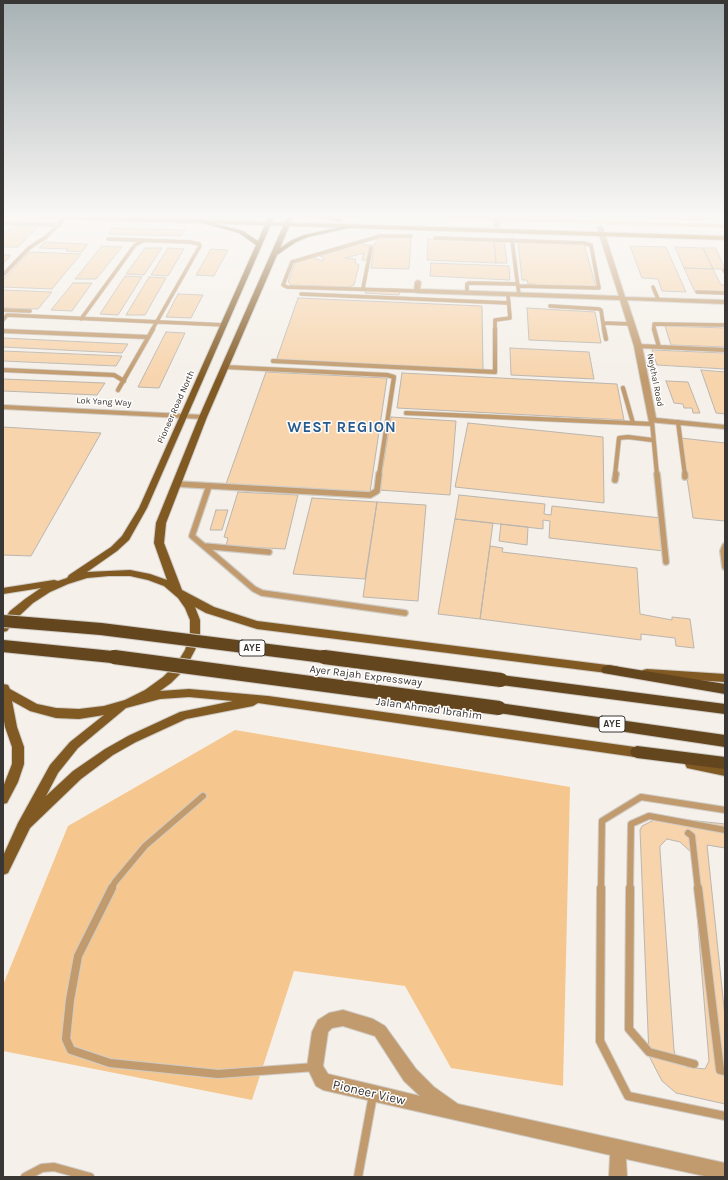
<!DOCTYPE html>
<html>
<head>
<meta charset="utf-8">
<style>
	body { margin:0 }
	#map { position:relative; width:728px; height:1180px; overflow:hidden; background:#f5f0e9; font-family:Karla,sans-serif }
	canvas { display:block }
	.frame { position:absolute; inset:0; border:4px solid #393735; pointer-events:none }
</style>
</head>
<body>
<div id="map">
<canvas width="728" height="1180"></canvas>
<div class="frame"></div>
</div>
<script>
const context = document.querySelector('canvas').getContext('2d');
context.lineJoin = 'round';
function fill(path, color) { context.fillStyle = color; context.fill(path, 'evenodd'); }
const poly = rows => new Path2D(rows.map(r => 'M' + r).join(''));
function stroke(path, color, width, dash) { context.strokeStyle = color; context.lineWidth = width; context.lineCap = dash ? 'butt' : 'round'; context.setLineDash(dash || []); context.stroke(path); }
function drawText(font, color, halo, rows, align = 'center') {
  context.font = font + ' Karla,sans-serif'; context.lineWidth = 3; context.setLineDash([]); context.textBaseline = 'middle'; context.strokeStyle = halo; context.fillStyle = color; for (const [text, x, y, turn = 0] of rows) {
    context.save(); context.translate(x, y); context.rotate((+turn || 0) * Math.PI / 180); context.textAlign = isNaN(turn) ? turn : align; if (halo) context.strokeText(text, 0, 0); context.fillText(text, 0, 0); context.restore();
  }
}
const green = poly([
	[235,730,570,787,563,1086,451,1068,405,986,294,971,252,1100,3,1051,3,985,68,826]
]);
const canal = poly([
	[369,215,433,215,725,224,725,228,373,217,369,215]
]);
const building = poly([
	[594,215,643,215,644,219,595,217,594,215],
	[648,215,707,215,710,220,650,219,648,215],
	[14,225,39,226,18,247,3,247,3,236,14,225],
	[112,228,185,230,181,236,108,234,112,228],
	[382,237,407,237,411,239,409,269,371,268,374,248,370,247,368,260,362,260,364,253,345,258,356,259,355,263,359,265,354,285,348,287,291,285,288,282,295,262,311,257,323,261,324,258,320,256,360,243,366,245,375,245,377,238,382,237],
	[428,239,494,241,496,263,427,260,428,239],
	[494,241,504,241,507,263,496,263,494,241],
	[45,242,88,244,82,252,66,251,68,249,39,248,45,242],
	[518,242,584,244,596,287,535,286,535,284,528,284,527,280,522,280,518,242],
	[102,246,122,247,96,279,75,279,102,246],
	[630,246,666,247,686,292,662,291,658,279,642,278,630,246],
	[675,247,703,248,713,269,684,268,675,247],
	[145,248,162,248,144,275,126,274,145,248],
	[168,248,184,249,168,276,151,275,168,248],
	[703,248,716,248,725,269,713,269,703,248],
	[211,249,228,250,214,276,196,275,211,249],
	[29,252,81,254,52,289,3,287,3,280,29,252],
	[3,255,11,255,3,264,3,255],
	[431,263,509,266,510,280,430,276,431,263],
	[684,268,713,269,721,285,725,285,725,293,695,292,684,268],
	[125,276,142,277,118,315,100,314,125,276],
	[149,277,166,278,145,315,126,315,149,277],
	[73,283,92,283,72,311,51,310,73,283],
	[3,290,52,292,38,309,3,308,3,290],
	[366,290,400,291,399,295,365,293,366,290],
	[178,294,203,295,191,318,166,317,178,294],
	[298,298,482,306,483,371,276,361,298,298],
	[527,308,595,312,601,343,529,340,527,308],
	[665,326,725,328,725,347,671,345,665,326],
	[166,332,185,333,159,388,138,387,166,332],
	[3,339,3,338,128,344,122,353,3,347,3,339],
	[510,348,589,352,594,379,511,375,510,348],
	[652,350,725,353,725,369,657,365,652,350],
	[3,351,122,356,116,366,3,361,3,351],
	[701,370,725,372,725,414,716,413,701,370],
	[266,372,387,378,370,492,226,484,266,372],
	[402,373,617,384,624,420,397,408,402,373],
	[3,379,105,383,97,395,3,391,3,379],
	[666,381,688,382,700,413,693,413,692,408,684,408,683,404,674,403,666,381],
	[391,417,456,421,450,495,379,490,391,417],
	[468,423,603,437,604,503,455,487,468,423],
	[3,427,101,433,31,556,3,555,3,427],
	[681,438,725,443,725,521,693,518,681,438],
	[238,492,298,495,285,549,226,546,228,538,224,537,238,492],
	[459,495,545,504,544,514,551,515,552,506,661,518,664,551,549,538,550,521,543,520,543,529,455,519,459,495],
	[312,498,377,502,365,579,293,574,312,498],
	[377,502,426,505,418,601,363,597,377,502],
	[216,510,228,510,222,530,210,530,216,510],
	[455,519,493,523,480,619,438,614,455,519],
	[501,524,528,527,527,545,499,541,501,524],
	[490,546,503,548,502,552,637,568,640,614,672,620,672,617,690,619,694,648,676,646,675,638,641,634,641,640,480,619,490,546],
	[660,817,725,824,725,848,707,845,725,1017,725,1104,676,1093,662,1081,649,1056,640,830,642,826,660,817],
	[667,839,680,842,692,853,709,1061,705,1069,687,1067,676,1058,674,1050,660,851,660,846,667,839]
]);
const serviceFar4 = poly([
	[723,215,725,219],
	[3,223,59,225],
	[411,236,380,236,292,262,283,285,287,287,417,291],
	[435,238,584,243,591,245,599,288,518,286],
	[108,239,190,242,199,244,200,246,152,330],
	[512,240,519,295],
	[724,270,725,272],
	[3,275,29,248,46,237,66,217],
	[653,287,658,299],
	[363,288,371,248],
	[697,292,725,293],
	[467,293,467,284,469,283,517,284],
	[301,294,509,303],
	[550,306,599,309,601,310,604,330],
	[3,310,30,311],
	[81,319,135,245,143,241],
	[3,320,7,315,225,325],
	[603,323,631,324],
	[495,330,495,320,510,318,508,295],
	[654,330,654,324,725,325]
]);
const serviceFar3 = poly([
	[604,329,606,339],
	[654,329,659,347],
	[3,331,147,337],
	[638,346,725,350],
	[273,361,495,372,495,329],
	[225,367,387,375,394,377,379,475],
	[3,370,114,375,124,381],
	[623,388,633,423],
	[118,390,153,329],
	[406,413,652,424],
	[652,422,657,475],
	[678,422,685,475],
	[615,475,619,438,628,437,652,440]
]);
const serviceFar2 = poly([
	[657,474,666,562],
	[685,474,685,477],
	[615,480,616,474],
	[177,484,370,495,377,491,379,474],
	[209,486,192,536,254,589,262,593,405,613],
	[204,546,269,552],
	[725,546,723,551,725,567]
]);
const serviceFar1 = poly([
	[688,833,692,836,698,889],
	[111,889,115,882,145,846,203,796],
	[601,889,602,821,641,797,725,810],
	[630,889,631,824,649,816,725,830]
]);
const service = poly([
	[112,888,78,956,70,1000,66,1039,71,1050,110,1063,218,1074,315,1067],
	[601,888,600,1041,628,1096,725,1116],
	[630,888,629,1029,649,1052,694,1064],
	[698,888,720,1070,725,1071],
	[25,1177,42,1168,54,1167,90,1177],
	[358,1177,373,1095]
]);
const minor = poly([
	[494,215,500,215,499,227,494,226,494,215],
	[600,226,603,228,625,297,725,300,725,304,627,300,642,346,656,418,725,425,725,429,649,422,634,346,620,300,417,293,414,291,415,282,418,280,421,282,420,289,619,296,597,228,600,226],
	[3,405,203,415,207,417,203,419,3,409,3,405],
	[343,1010,373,1019,385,1026,416,1069,434,1087,458,1104,725,1163,725,1177,709,1177,626,1159,627,1177,609,1177,610,1155,323,1090,316,1086,307,1067,312,1032,318,1020,329,1013,343,1010],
	[343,1026,375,1036,404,1081,420,1096,328,1074,323,1066,328,1032,332,1028,343,1026]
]);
const secondary = poly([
	[7,215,53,215,725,236,725,240,10,217,7,215]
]);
const primary = poly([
	[192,215,233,215,230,217,195,217,192,215],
	[269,215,275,215,147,508,129,540,117,551,87,572,130,570,150,574,167,580,154,543,156,523,199,417,288,215,294,215,280,248,292,240,304,235,350,225,353,227,308,237,296,242,277,255,207,417,166,523,164,543,182,590,214,607,257,621,615,666,619,667,620,670,619,673,615,674,257,629,206,613,195,607,200,620,200,635,195,650,185,669,171,683,160,691,189,689,268,696,642,748,646,750,648,753,646,756,642,758,258,703,253,706,186,719,136,742,113,755,81,779,30,828,8,873,3,875,3,856,18,823,50,765,70,742,104,715,79,719,56,718,30,711,12,701,17,727,24,747,24,764,18,782,7,803,3,804,3,787,12,764,12,747,5,727,3,715,3,684,8,685,10,689,37,704,56,708,79,709,104,706,125,700,145,690,163,677,177,663,185,650,190,635,190,620,185,608,178,598,164,586,148,580,130,576,109,576,87,578,68,584,50,592,33,603,18,617,7,631,3,632,3,621,10,611,25,599,41,588,3,594,3,588,54,580,58,581,67,578,69,575,111,547,122,536,139,508,256,245,239,233,195,221,198,219,243,231,258,241,269,215],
	[189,697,233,701,180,712,128,736,105,749,73,771,46,796,58,773,78,748,126,708,160,699,189,697],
	[313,215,323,215,343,220,340,222,313,215],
	[647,669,725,674,725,682,647,677,643,676,641,673,643,670,647,669],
	[691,759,725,766,725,776,687,768,685,764,687,760,691,759]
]);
const motorway = poly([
	[608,665,725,684,725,694,603,673,601,670,603,667,608,665],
	[501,675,725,704,725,714,501,685,496,684,494,680,496,676,501,675],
	[499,703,725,735,725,747,499,713,494,712,492,708,494,704,499,703],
	[637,746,725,757,725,769,637,758,632,756,630,752,632,748,637,746]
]);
const motorwayBridgeFar1 = poly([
	[3,621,101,629,332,658],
	[3,646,122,658]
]);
const motorwayBridge = poly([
	[114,657,499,708],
	[324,657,501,680]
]);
const farStreetnames = [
	["Neythal Road",655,380,79],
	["Lok Yang Way",104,402,3],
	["Pioneer Road North",176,407,-66]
];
const shields = [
	[252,648,26],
	[612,724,26]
];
const shieldNames = [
	["AYE",252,648],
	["AYE",612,724]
];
const streetNames = [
	["Ayer Rajah Expressway",366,676,7],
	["Jalan Ahmad Ibrahim",429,709,8]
];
const nearStreetnames = [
	["Pioneer View",369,1093,13]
];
const districtNames = [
	["WEST REGION",342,428]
];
fill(green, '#f5c78f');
fill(canal, '#e5ac66');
fill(building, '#f7d4ac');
stroke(building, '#bab5af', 1);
stroke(serviceFar4, '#cfcbc5', 4.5);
stroke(serviceFar3, '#cfcbc5', 5.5);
stroke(serviceFar2, '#cfcbc5', 8);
stroke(serviceFar1, '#cfcbc5', 8);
stroke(service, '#cfcbc5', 10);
stroke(minor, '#cfcbc5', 2);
stroke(secondary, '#cfcbc5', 2);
stroke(primary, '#cfcbc5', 2);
stroke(motorway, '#cfcbc5', 2);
stroke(serviceFar4, '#c19a6d', 3.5);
stroke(serviceFar3, '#c19a6d', 4);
stroke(serviceFar2, '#c19a6d', 5.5);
stroke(serviceFar1, '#c19a6d', 6);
stroke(service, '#c19a6d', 8);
fill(minor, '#c19a6d');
fill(secondary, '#a76f1d');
fill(primary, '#815923');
fill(motorway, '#63451e');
stroke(motorwayBridgeFar1, '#cfcbc5', 14, []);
stroke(motorwayBridge, '#cfcbc5', 16, []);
stroke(motorwayBridgeFar1, '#63451e', 12);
stroke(motorwayBridge, '#63451e', 14);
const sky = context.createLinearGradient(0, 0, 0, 380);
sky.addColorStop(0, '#a7b1b4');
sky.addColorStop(0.57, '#faf8f5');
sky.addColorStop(1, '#faf8f500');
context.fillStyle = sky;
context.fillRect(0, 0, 728, 380);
drawText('9px', '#393735', '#fffefc', farStreetnames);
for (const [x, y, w] of shields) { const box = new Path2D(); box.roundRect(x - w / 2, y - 8, w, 16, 3); context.fillStyle = '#fffefc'; context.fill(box); stroke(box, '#393735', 1); }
drawText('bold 10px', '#393735', null, shieldNames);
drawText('11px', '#393735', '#fffefc', streetNames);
drawText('13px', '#393735', '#fffefc', nearStreetnames);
context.letterSpacing = '1px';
drawText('bold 15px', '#275a8d', '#fffefc', districtNames);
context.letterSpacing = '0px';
</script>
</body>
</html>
